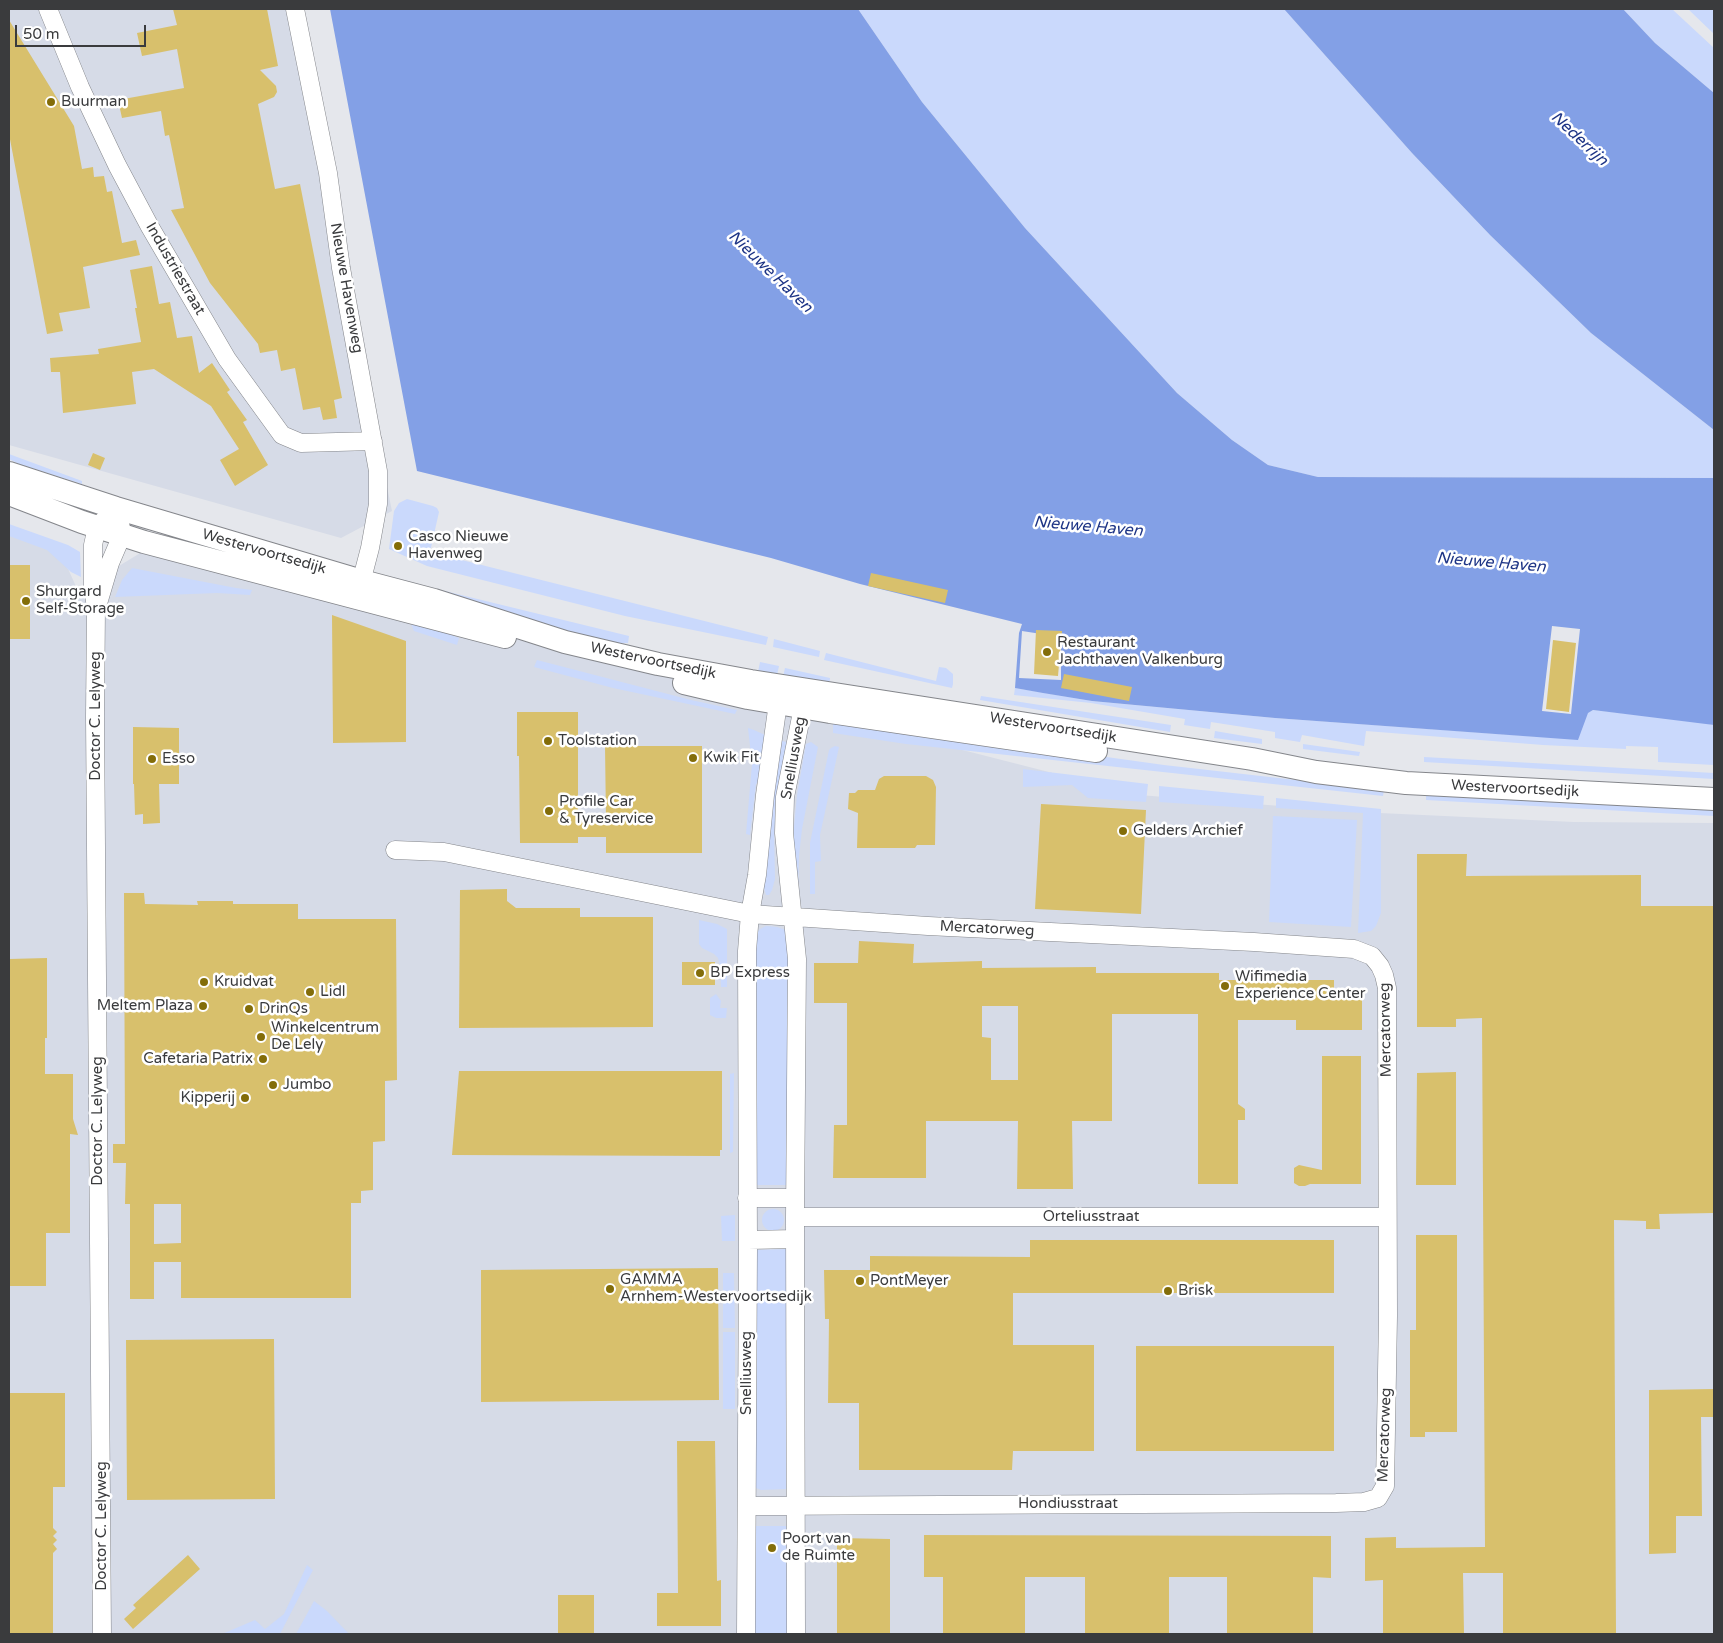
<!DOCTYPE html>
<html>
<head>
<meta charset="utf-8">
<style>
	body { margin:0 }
	#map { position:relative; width:1723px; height:1643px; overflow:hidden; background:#e5e7ec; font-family:"Varela Round",sans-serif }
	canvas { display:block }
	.frame { position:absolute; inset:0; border:10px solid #3a3b3d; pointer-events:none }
	.scale { position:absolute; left:15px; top:25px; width:131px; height:22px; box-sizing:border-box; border:2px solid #3a3b3d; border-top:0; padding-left:6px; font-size:15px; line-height:18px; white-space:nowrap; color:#3a3b3d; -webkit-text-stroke:4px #fff; paint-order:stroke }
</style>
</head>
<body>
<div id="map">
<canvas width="1723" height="1643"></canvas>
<div class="frame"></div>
<div class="scale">50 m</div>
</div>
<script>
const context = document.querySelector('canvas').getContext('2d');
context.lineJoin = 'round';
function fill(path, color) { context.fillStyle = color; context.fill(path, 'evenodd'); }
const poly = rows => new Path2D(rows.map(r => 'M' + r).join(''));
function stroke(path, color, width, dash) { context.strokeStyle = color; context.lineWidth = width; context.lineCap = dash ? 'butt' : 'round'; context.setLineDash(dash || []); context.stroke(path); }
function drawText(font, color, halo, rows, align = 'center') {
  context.font = font + ' "Varela Round",sans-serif'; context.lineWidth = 5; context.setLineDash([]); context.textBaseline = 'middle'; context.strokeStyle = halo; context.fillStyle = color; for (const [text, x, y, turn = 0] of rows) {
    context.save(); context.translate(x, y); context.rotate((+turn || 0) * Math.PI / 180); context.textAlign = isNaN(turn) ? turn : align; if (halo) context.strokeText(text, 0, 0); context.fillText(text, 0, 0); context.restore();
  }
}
const built = poly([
	[9,9,288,9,392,511,341,538,9,445],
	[9,530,61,553,78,591,155,544,1139,795,1358,812,1574,822,1714,823,1714,1634,9,1634]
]);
const green = poly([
	[858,9,1284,9,1412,153,1490,235,1591,333,1714,430,1714,478,1318,477,1268,465,1232,440,1177,393,1025,228,922,102],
	[1623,9,1672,9,1714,48,1714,93,1655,43],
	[1688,9,1714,9,1714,34],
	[9,454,82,481,82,484,19,464,9,459],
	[407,499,433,506,437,508,439,512,430,552,768,637,766,645,625,616,427,566,389,549,394,511,399,503],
	[9,524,68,545,80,552,81,577,71,572,47,550,9,536],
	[132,568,236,588,252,590,250,595,217,593,115,597,122,580],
	[412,583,629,636,628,643,593,644],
	[409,619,459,638,457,645,414,631],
	[774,639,820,651,819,657,773,647],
	[826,653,936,681,939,667,946,668,953,674,953,684,952,688,824,660],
	[537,660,691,700,737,710,735,714,613,688,534,667],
	[760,662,779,666,777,675,783,677,785,668,830,678,829,688,757,677],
	[1015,688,1092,701,1275,718,1541,737,1593,710,1685,720,1714,725,1714,765,1658,762,1658,747,1626,746,1626,749,1543,745,1366,731,1364,746,1302,735,1300,742,1275,738,1275,732,1211,722,1210,729,1184,725,1185,719,1091,703,1014,695],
	[981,696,1171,725,1170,732,980,700],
	[833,719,1164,765,1384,790,1383,796,906,744,833,733],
	[748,728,754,730,765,735,767,739,763,779,756,784,750,835,746,834,752,764],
	[1215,731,1262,739,1262,744,1214,738],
	[782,741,787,742,779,782,774,831,775,879,772,890,769,895,766,895,763,884,774,783],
	[811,742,818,747,802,829,799,856,798,895,794,883,794,827,797,795,806,744],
	[1303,744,1360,752,1359,756,1303,749],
	[835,746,839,747,820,835,821,861,815,862,815,894,810,894,810,843,829,750,831,748],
	[1424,757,1714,773,1714,779,1424,762],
	[1023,769,1148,784,1146,802,1088,798,1072,785,1023,787],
	[1159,786,1264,796,1263,809,1159,802],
	[1426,793,1714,810,1714,816,1426,800],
	[1276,798,1381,809,1381,913,1376,926,1371,931,1358,933,1363,813,1276,808],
	[1273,816,1357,820,1351,927,1269,922],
	[699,920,717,924,727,929,727,987,721,987,720,965,718,958,714,954,702,948,699,944],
	[766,926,777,927,786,930,791,939,791,1181,786,1185,758,1185,753,1182,755,935,760,929],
	[716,994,721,1001,720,1008,727,1008,726,1018,716,1018,710,1015,710,998],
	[734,1073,733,1152,730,1153,730,1074],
	'762 1220a11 11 0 1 1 22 0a11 11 0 1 1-22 0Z',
	[735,1215,735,1241,722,1241,721,1216],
	[788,1249,790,1487,787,1489,761,1490,756,1488,753,1482,753,1254,757,1250],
	[723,1273,734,1273,735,1328,723,1328],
	[723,1332,735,1332,735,1409,723,1409],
	[753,1526,790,1526,790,1634,754,1634],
	[307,1565,313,1570,280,1634,217,1634,222,1634,255,1620,265,1629,284,1614],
	[314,1601,327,1611,349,1634,296,1634]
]);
const water = poly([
	[330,9,858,9,922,102,1025,228,1177,393,1232,440,1268,465,1318,477,1714,478,1714,725,1593,710,1588,713,1578,740,1275,718,1092,701,1043,693,1015,688,1019,633,1022,624,860,584,771,558,417,471],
	[1284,9,1623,9,1655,43,1714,93,1714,430,1591,333,1490,235,1412,153]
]);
const pier = poly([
	[1552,626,1580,629,1571,714,1542,711],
	[1022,631,1061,637,1061,680,1019,678]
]);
const building = poly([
	[173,9,267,9,278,66,260,70,276,86,277,92,274,97,258,104,275,189,300,184,342,398,334,400,337,418,323,420,320,407,303,410,295,368,281,371,277,350,260,353,258,344,210,283,171,210,184,208,169,135,165,136,161,111,122,118,118,100,184,88,177,49,142,56,137,33,177,25],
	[9,20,74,126,82,169,93,167,94,177,104,176,107,192,112,191,122,243,136,240,140,255,83,267,90,308,59,313,63,331,47,334,9,134],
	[152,266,159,304,170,302,177,338,192,336,199,373,212,363,230,390,227,392,247,420,243,422,268,465,235,486,220,460,239,449,211,406,154,369,132,372,136,404,63,413,60,372,51,372,50,358,99,354,98,349,141,342,135,308,137,308,130,270],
	[93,453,105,458,100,470,88,465],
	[9,565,30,565,30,639,9,639],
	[871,573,948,590,945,603,868,586],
	[332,615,406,641,406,742,333,743],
	[1036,630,1062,631,1058,676,1034,674],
	[1553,640,1576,643,1569,712,1546,709],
	[1064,674,1132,687,1129,701,1061,688],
	[517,712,578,712,578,820,606,820,605,746,702,746,702,853,606,853,606,837,578,837,578,843,520,843,519,756,517,756],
	[133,727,179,728,179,784,159,784,160,823,143,824,143,814,135,815,134,784,133,784],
	[884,776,926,776,933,780,936,787,935,845,917,845,915,848,857,848,858,813,848,809,849,793,855,793,858,790,875,790,879,779],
	[1041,804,1146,810,1141,914,1035,909],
	[1417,854,1467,854,1466,876,1641,875,1641,906,1714,906,1714,1213,1659,1214,1660,1229,1646,1229,1646,1221,1614,1220,1616,1634,1503,1634,1503,1573,1463,1573,1464,1634,1383,1634,1383,1580,1365,1581,1365,1538,1396,1537,1396,1548,1485,1547,1482,1018,1456,1019,1456,1027,1417,1027],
	[507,889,507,901,516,908,580,908,580,917,653,917,653,1027,459,1028,460,890],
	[124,893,144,893,145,904,198,905,197,901,233,901,233,904,298,904,298,919,396,919,397,1080,385,1081,385,1141,373,1142,373,1190,361,1191,361,1203,351,1203,351,1298,181,1298,181,1262,154,1262,154,1299,130,1299,130,1204,125,1204,126,1163,113,1163,113,1144,125,1144],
	[154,1204,181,1204,181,1243,154,1244],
	[859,941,914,944,913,963,982,961,982,968,1096,967,1096,973,1219,973,1219,980,1334,980,1334,989,1362,989,1362,1030,1296,1030,1296,1020,1238,1020,1238,1104,1245,1109,1245,1120,1238,1120,1238,1184,1198,1184,1198,1014,1112,1014,1112,1121,1072,1121,1073,1189,1017,1189,1018,1121,926,1121,926,1178,833,1178,834,1125,847,1125,847,1003,814,1003,814,963,858,963],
	[982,1006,1018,1006,1018,1080,991,1080,991,1038,982,1037],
	[47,958,47,1038,45,1038,45,1074,73,1074,73,1119,78,1135,70,1134,70,1233,46,1233,46,1286,9,1286,9,959],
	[682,962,715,962,715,985,682,985],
	[1322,1056,1361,1056,1361,1184,1310,1184,1305,1186,1299,1186,1294,1183,1294,1168,1299,1165,1322,1170],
	[459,1071,722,1071,722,1150,720,1150,720,1156,452,1155],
	[1456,1072,1456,1185,1416,1185,1417,1073],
	[1416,1235,1457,1235,1457,1432,1425,1432,1425,1437,1410,1437,1410,1330,1416,1330],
	[1030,1240,1334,1240,1334,1293,1013,1293,1013,1345,1094,1345,1094,1451,1013,1451,1012,1470,859,1470,859,1403,828,1403,829,1319,825,1319,824,1270,870,1270,870,1256,1030,1257],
	[718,1268,719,1400,481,1402,481,1270],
	[274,1339,275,1499,127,1500,126,1340],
	[1136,1346,1334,1346,1334,1451,1136,1451],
	[1714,1389,1714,1417,1701,1417,1702,1516,1676,1516,1676,1553,1649,1554,1649,1390],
	[9,1393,65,1393,65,1487,53,1487,53,1528,57,1532,53,1536,57,1540,53,1544,57,1549,53,1553,53,1634,9,1634],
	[677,1441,715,1441,717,1581,721,1580,721,1626,657,1626,657,1593,678,1593],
	[924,1535,1331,1536,1331,1578,1313,1577,1313,1634,1227,1634,1227,1577,1169,1577,1169,1634,1085,1634,1085,1577,1025,1577,1025,1634,943,1634,943,1577,924,1577],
	[837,1538,890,1539,890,1634,837,1634],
	[188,1555,200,1569,133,1629,124,1619,136,1608,133,1605],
	[558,1595,594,1595,594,1634,558,1634]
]);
const minor = poly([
	[48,9,80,87,117,165,150,227,227,359,282,435,301,443,373,441],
	[295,9,328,173,341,268,378,471,378,504,370,548,358,594],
	[99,600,110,563,122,535,120,523],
	[395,850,444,852,750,914,928,926,1254,942,1354,949,1372,956,1380,966,1384,975,1387,988,1388,1316,1385,1486,1378,1498,1364,1502,1336,1503,747,1506],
	[747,1198,795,1198],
	[795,1217,1387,1217],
	[748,1240,795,1239],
	[102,1634,95,716,96,608,93,587,93,545,97,527,105,519],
	[746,1634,748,1248,747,951,750,914,757,875,765,795,778,703,793,687,803,707,785,797,784,833,797,959,795,1217,796,1634]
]);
const major = poly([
	[9,473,116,508,362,581,434,600,565,642,658,664,751,681,1252,759,1316,772,1406,783,1714,799],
	[9,494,82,522,144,542,505,637],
	[684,683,748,698,830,712,1096,751]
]);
const markers = [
	[51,102,5,"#836d09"],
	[398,546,5,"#836d09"],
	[26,601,5,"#836d09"],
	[1047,652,5,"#836d09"],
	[548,741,5,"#836d09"],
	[693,758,5,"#836d09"],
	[152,759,5,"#836d09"],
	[549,811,5,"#836d09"],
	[1123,831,5,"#836d09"],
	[700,973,5,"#836d09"],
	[204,982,5,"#836d09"],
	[1225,986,5,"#836d09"],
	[310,992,5,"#836d09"],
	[203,1006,5,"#836d09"],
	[249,1009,5,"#836d09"],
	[261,1037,5,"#836d09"],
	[263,1059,5,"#836d09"],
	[273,1085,5,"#836d09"],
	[245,1098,5,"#836d09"],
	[860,1281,5,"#836d09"],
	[610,1289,5,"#836d09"],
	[1168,1291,5,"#836d09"],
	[772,1548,5,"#836d09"]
];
const poiNames = [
	["Buurman",61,102],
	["Casco Nieuwe",408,537],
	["Havenweg",408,554],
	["Shurgard",36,592],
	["Self-Storage",36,609],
	["Restaurant",1057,643],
	["Jachthaven Valkenburg",1057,660],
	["Toolstation",558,741],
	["Kwik Fit",703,758],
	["Esso",162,759],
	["Profile Car",559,802],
	["& Tyreservice",559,819],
	["Gelders Archief",1133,831],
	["BP Express",710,973],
	["Wifimedia",1235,977],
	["Experience Center",1235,994],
	["Kruidvat",214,982],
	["Lidl",320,992],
	["Meltem Plaza",193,1006,"right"],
	["DrinQs",259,1009],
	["Winkelcentrum",271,1028],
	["De Lely",271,1045],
	["Cafetaria Patrix",253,1059,"right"],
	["Jumbo",283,1085],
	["Kipperij",235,1098,"right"],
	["GAMMA",620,1280],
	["Arnhem-Westervoortsedijk",620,1297],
	["PontMeyer",870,1281],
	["Brisk",1178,1291],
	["Poort van",782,1539],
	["de Ruimte",782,1556]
];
const streetNames = [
	["Industriestraat",175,269,60],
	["Nieuwe Havenweg",346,288,80],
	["Westervoortsedijk",264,552,16],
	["Westervoortsedijk",653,661,12],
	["Doctor C. Lelyweg",96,716,-90],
	["Westervoortsedijk",1053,728,9],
	["Snelliusweg",794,758,-80],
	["Westervoortsedijk",1515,789,3],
	["Mercatorweg",987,929,3],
	["Mercatorweg",1386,1030,-91],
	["Doctor C. Lelyweg",98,1121,-90],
	["Orteliusstraat",1091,1217],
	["Snelliusweg",747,1373,-90],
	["Mercatorweg",1385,1435,-88],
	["Hondiusstraat",1068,1504],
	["Doctor C. Lelyweg",102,1526,-90]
];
const waterNames = [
	["Nederrijn",1579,139,43],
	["Nieuwe Haven",770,272,44],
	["Nieuwe Haven",1088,527,5],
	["Nieuwe Haven",1491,563,5]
];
fill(built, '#d6dbe7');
fill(green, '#cad9fc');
fill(water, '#83a0e6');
fill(pier, '#e5e7ec');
fill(building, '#d8c06c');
stroke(minor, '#84868b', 19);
stroke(major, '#84868b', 24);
stroke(minor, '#fff', 18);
stroke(major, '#fff', 22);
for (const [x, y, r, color] of markers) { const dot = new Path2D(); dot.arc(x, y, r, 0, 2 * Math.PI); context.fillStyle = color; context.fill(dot); stroke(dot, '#fff', 2); }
drawText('15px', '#3a3b3d', '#fff', poiNames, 'left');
drawText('15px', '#3a3b3d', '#fff', streetNames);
drawText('italic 16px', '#1e3586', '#fff', waterNames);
</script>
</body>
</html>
